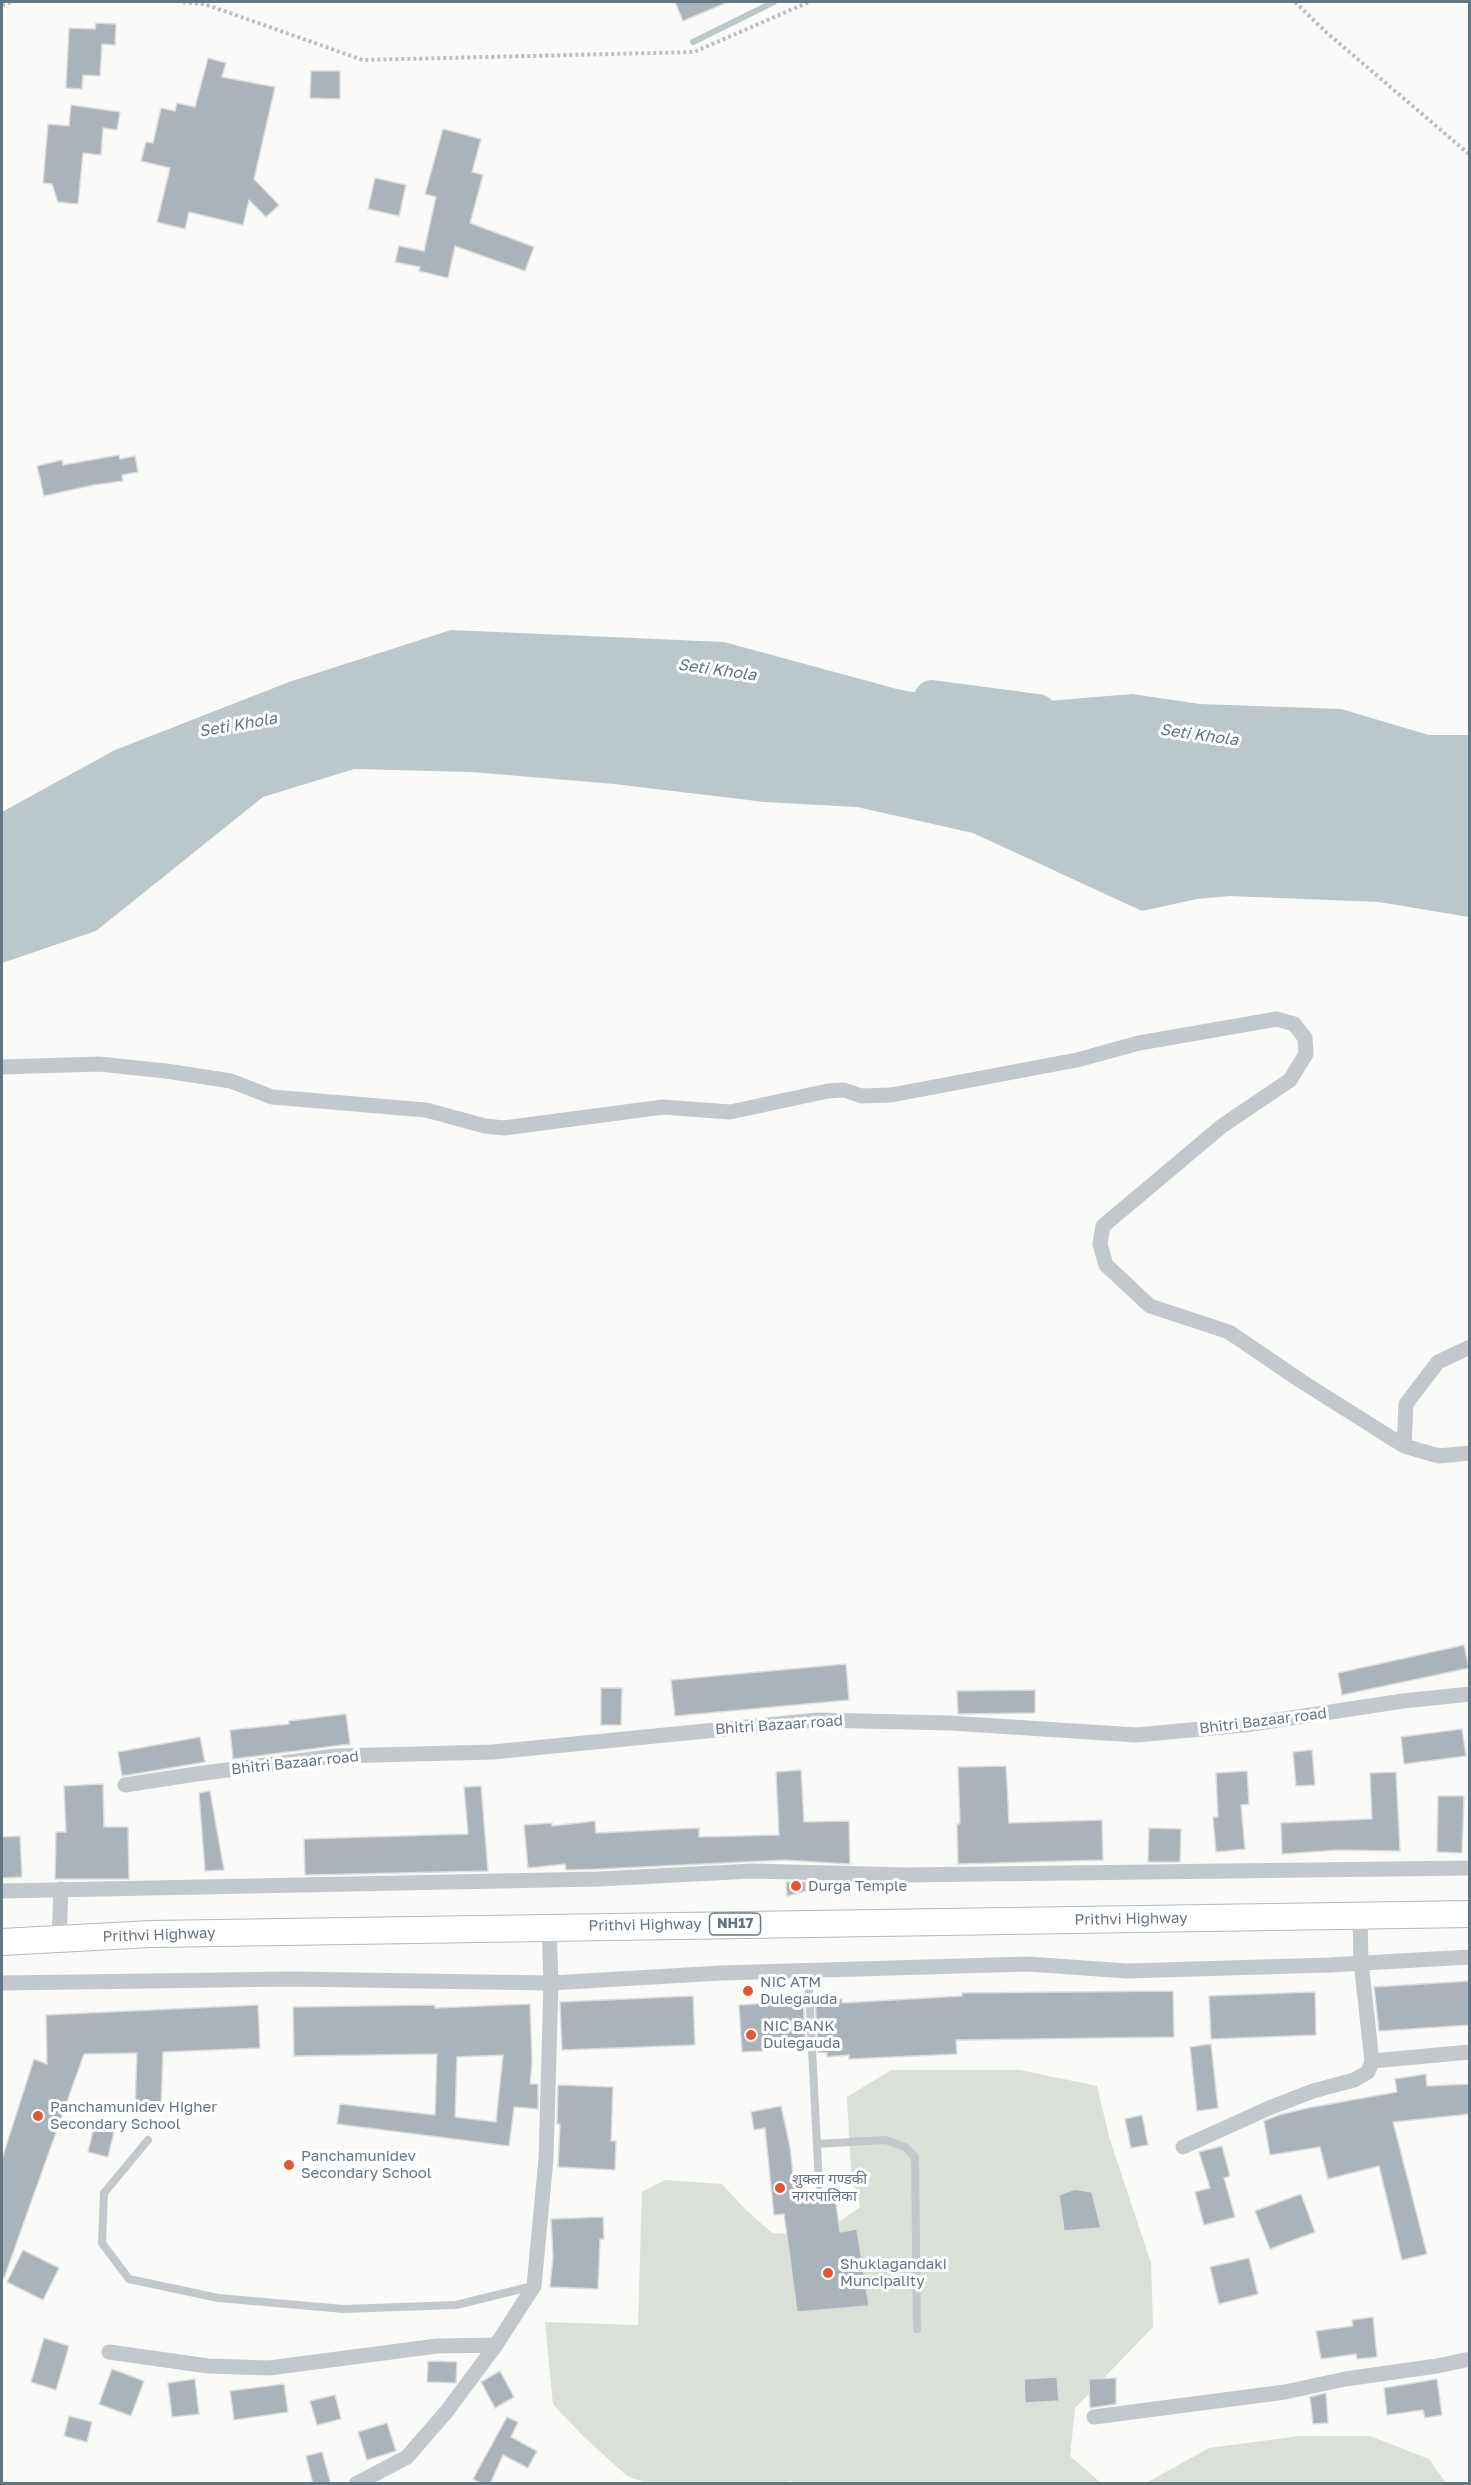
<!DOCTYPE html>
<html>
<head>
<meta charset="utf-8">
<style>
	body { margin:0 }
	#map { position:relative; width:1471px; height:2485px; overflow:hidden; background:#fafaf8; font-family:"Golos Text",sans-serif }
	canvas { display:block }
	.frame { position:absolute; inset:0; border:3px solid #657683; pointer-events:none }
</style>
</head>
<body>
<div id="map">
<canvas width="1471" height="2485"></canvas>
<div class="frame"></div>
</div>
<script>
const context = document.querySelector('canvas').getContext('2d');
context.lineJoin = 'round';
function fill(path, color) { context.fillStyle = color; context.fill(path, 'evenodd'); }
const poly = rows => new Path2D(rows.map(r => 'M' + r).join(''));
function stroke(path, color, width, dash) { context.strokeStyle = color; context.lineWidth = width; context.lineCap = dash ? 'butt' : 'round'; context.setLineDash(dash || []); context.stroke(path); }
function drawText(font, color, halo, rows, align = 'center') {
  context.font = font + ' "Golos Text","Noto Sans Devanagari",sans-serif'; context.lineWidth = 6; context.setLineDash([]); context.textBaseline = 'middle'; context.strokeStyle = halo; context.fillStyle = color; for (const [text, x, y, turn = 0] of rows) {
    context.save(); context.translate(x, y); context.rotate((+turn || 0) * Math.PI / 180); context.textAlign = isNaN(turn) ? turn : align; if (halo) context.strokeText(text, 0, 0); context.fillText(text, 0, 0); context.restore();
  }
}
const green = poly([
	[891,2070,1020,2070,1097,2086,1110,2140,1151,2263,1153,2327,1075,2408,1070,2456,1101,2483,803,2484,790,2481,778,2484,647,2483,627,2476,583,2436,553,2404,545,2322,638,2325,642,2192,665,2180,722,2184,745,2209,772,2233,820,2235,860,2207,851,2172,847,2097],
	[1300,2436,1370,2436,1429,2459,1446,2483,1146,2483,1209,2448]
]);
const water = poly([
	[451,630,724,642,897,689,988,706,1132,694,1200,704,1341,709,1429,735,1469,735,1469,917,1379,902,1230,896,1197,899,1142,911,973,833,857,807,765,802,614,784,472,772,354,769,263,797,96,931,2,963,2,812,115,750,289,682]
]);
const stream = poly([
	[693,42,774,2]
]);
const river = poly([
	[932,698,1038,712]
]);
const building = poly([
	[675,2,728,2,683,21,675,2],
	[96,23,116,24,115,45,102,44,100,76,83,75,82,89,66,88,69,28,95,29,96,23],
	[208,58,226,63,222,77,275,87,254,179,279,205,266,217,249,200,243,225,189,212,185,229,157,222,170,168,141,161,146,142,153,143,161,108,175,111,177,103,195,107,208,58],
	[311,71,340,71,340,99,310,98,311,71],
	[71,105,120,112,117,130,103,128,101,155,83,153,78,204,58,202,52,184,43,183,48,124,69,126,71,105],
	[443,129,481,139,472,172,483,175,470,223,534,247,525,271,455,246,448,278,419,271,420,267,395,262,399,246,424,251,436,197,425,194,443,129],
	[375,178,406,185,399,216,368,209,375,178],
	[119,455,120,459,135,456,138,472,122,475,123,481,93,485,44,496,37,466,62,460,63,465,119,455],
	[1464,1645,1469,1668,1342,1695,1338,1673,1464,1645],
	[846,1664,849,1700,675,1716,671,1680,846,1664],
	[601,1688,622,1688,621,1725,601,1725,601,1688],
	[1035,1690,1035,1713,958,1714,957,1691,1035,1690],
	[346,1714,350,1744,233,1759,230,1730,289,1724,289,1721,346,1714],
	[1462,1729,1466,1756,1404,1764,1401,1737,1462,1729],
	[200,1737,205,1762,122,1776,118,1752,200,1737],
	[1312,1750,1315,1785,1296,1786,1293,1752,1312,1750],
	[1006,1766,1009,1823,1102,1820,1103,1860,958,1864,957,1824,960,1824,958,1767,1006,1766],
	[801,1770,804,1822,849,1821,850,1864,784,1860,599,1869,566,1870,565,1864,528,1868,524,1825,552,1823,552,1826,595,1821,596,1833,699,1828,699,1837,779,1835,776,1772,801,1770],
	[1247,1771,1249,1804,1241,1805,1245,1849,1216,1852,1213,1817,1218,1817,1216,1773,1247,1771],
	[1396,1772,1400,1851,1338,1850,1282,1854,1281,1823,1372,1819,1370,1773,1396,1772],
	[103,1784,104,1827,128,1827,129,1879,55,1879,56,1832,66,1832,64,1786,103,1784],
	[481,1786,488,1871,305,1875,304,1839,468,1834,464,1787,481,1786],
	[210,1791,224,1870,205,1871,199,1793,210,1791],
	[1438,1796,1464,1796,1462,1853,1437,1852,1438,1796],
	[1149,1828,1181,1829,1180,1862,1148,1862,1149,1828],
	[20,1836,22,1877,2,1878,2,1837,20,1836],
	[786,1882,805,1882,806,1891,787,1896,786,1882],
	[1470,1981,1470,2025,1379,2031,1374,1987,1470,1981],
	[1173,1991,1174,2037,956,2040,957,2054,849,2059,849,2055,827,2057,827,2053,818,2052,815,1999,842,1999,842,2003,962,1996,962,1993,1173,1991],
	[1315,1992,1316,2035,1211,2039,1209,1996,1315,1992],
	[693,1996,695,2045,562,2050,560,2002,693,1996],
	[785,1999,803,1999,806,2050,762,2044,763,2051,742,2052,739,2005,786,2002,785,1999],
	[530,2004,532,2062,530,2084,538,2084,538,2109,514,2107,509,2146,337,2124,340,2104,435,2115,437,2054,294,2056,293,2007,435,2005,435,2008,530,2004],
	[503,2055,496,2122,455,2117,457,2057,503,2055],
	[258,2005,260,2048,163,2052,161,2108,135,2107,137,2053,84,2054,4,2278,2,2277,2,2159,34,2059,47,2064,46,2015,258,2005],
	[1211,2044,1218,2108,1197,2111,1190,2047,1211,2044],
	[1426,2074,1427,2086,1470,2084,1470,2114,1393,2122,1427,2254,1402,2260,1379,2166,1328,2179,1320,2147,1270,2155,1264,2121,1279,2115,1308,2108,1397,2092,1395,2079,1426,2074],
	[558,2085,613,2087,611,2141,616,2141,615,2170,558,2167,560,2124,557,2124,558,2085],
	[781,2106,790,2147,796,2203,835,2197,840,2232,857,2229,869,2306,797,2312,784,2214,774,2215,765,2128,754,2130,751,2112,781,2106],
	[1142,2115,1148,2145,1131,2148,1125,2119,1142,2115],
	[96,2119,116,2123,108,2157,88,2152,96,2119],
	[1222,2146,1230,2176,1224,2178,1235,2217,1204,2225,1195,2192,1210,2188,1199,2152,1222,2146],
	[1075,2189,1092,2192,1101,2228,1064,2231,1059,2195,1075,2189],
	[1301,2194,1315,2232,1270,2249,1255,2211,1301,2194],
	[603,2217,604,2239,600,2239,598,2289,550,2287,553,2257,551,2219,603,2217],
	[23,2250,59,2268,43,2300,7,2282,23,2250],
	[1249,2258,1258,2294,1219,2304,1210,2267,1249,2258],
	[1373,2317,1377,2357,1357,2359,1356,2354,1321,2359,1316,2331,1353,2326,1352,2320,1373,2317],
	[44,2338,69,2346,56,2390,31,2382,44,2338],
	[428,2361,457,2362,456,2383,427,2382,428,2361],
	[112,2369,144,2381,131,2416,99,2404,112,2369],
	[500,2371,514,2397,495,2408,481,2382,500,2371],
	[1057,2377,1059,2401,1025,2403,1024,2379,1057,2377],
	[1116,2378,1116,2404,1090,2408,1089,2379,1116,2378],
	[195,2379,199,2414,172,2417,168,2383,195,2379],
	[1437,2379,1442,2415,1425,2418,1423,2410,1387,2415,1384,2388,1437,2379],
	[284,2384,288,2412,234,2420,230,2391,284,2384],
	[1326,2393,1328,2423,1313,2424,1310,2397,1326,2393],
	[335,2395,341,2419,317,2425,310,2401,335,2395],
	[69,2416,92,2422,87,2442,64,2436,69,2416],
	[507,2417,518,2422,511,2437,537,2451,528,2468,503,2455,490,2484,482,2484,473,2479,507,2417],
	[387,2423,396,2451,367,2460,358,2432,387,2423],
	[322,2452,331,2484,313,2484,306,2456,322,2452]
]);
const path = poly([
	[183,2,204,4,363,60,694,52,809,2],
	[1295,2,1326,32,1470,155],
	[2,5,11,2]
]);
const service = poly([
	[808,1971,819,2185],
	[148,2140,104,2193,102,2243,129,2279,218,2298,344,2309,456,2305,533,2286],
	[817,2144,885,2140,905,2147,915,2157,917,2329]
]);
const minor = poly([
	[2,1067,99,1064,166,1071,231,1081,272,1097,426,1110,485,1126,504,1128,663,1107,730,1112,828,1091,844,1090,862,1096,891,1095,1077,1060,1139,1043,1277,1019,1294,1024,1305,1038,1306,1054,1290,1080,1222,1126,1103,1226,1100,1244,1106,1265,1150,1306,1229,1332,1301,1381,1404,1446,1406,1404,1438,1362,1470,1347],
	[1404,1446,1439,1456,1470,1453],
	[125,1785,196,1774,336,1756,493,1752,817,1720,950,1723,1136,1735,1245,1725,1403,1701,1470,1694],
	[2,1891,599,1879,753,1871,905,1875,1470,1868],
	[59,1939,61,1889],
	[2,1983,291,1979,551,1983,721,1973,1028,1964,1127,1971,1329,1965,1470,1957],
	[1372,2061,1470,2052],
	[1183,2147,1269,2108,1313,2091,1354,2080,1368,2072,1372,2061,1361,1962,1360,1916],
	[109,2352,208,2366,269,2368,437,2346,496,2345],
	[1094,2417,1285,2392,1345,2379,1437,2366,1470,2359],
	[356,2484,407,2457,447,2411,496,2345,534,2286,546,2159,551,1983,549,1926]
]);
const trunk = poly([
	[2,1942,151,1934,1470,1914]
]);
const markers = [
	[796,1886,6,"#e4572e"],
	[748,1991,6,"#e4572e"],
	[751,2035,6,"#e4572e"],
	[38,2116,6,"#e4572e"],
	[289,2165,6,"#e4572e"],
	[780,2188,6,"#e4572e"],
	[828,2273,6,"#e4572e"]
];
const shields = [
	[735,1924,51]
];
const shieldNames = [
	["NH17",735,1924]
];
const streetNames = [
	["Bhitri Bazaar road",1263,1721,-7],
	["Bhitri Bazaar road",779,1725,-4],
	["Bhitri Bazaar road",295,1763,-6],
	["Prithvi Highway",1131,1919,-1],
	["Prithvi Highway",645,1925,-1],
	["Prithvi Highway",159,1935,-2]
];
const poiNames = [
	["Durga Temple",808,1886],
	["NIC ATM",760,1982],
	["Dulegauda",760,1999],
	["NIC BANK",763,2026],
	["Dulegauda",763,2043],
	["Panchamunidev Higher",50,2107],
	["Secondary School",50,2124],
	["Panchamunidev",301,2156],
	["Secondary School",301,2173],
	["शुक्ला गण्डकी",792,2179],
	["नगरपालिका",792,2196],
	["Shuklagandaki",840,2264],
	["Muncipality",840,2281]
];
const waterNames = [
	["Seti Khola",717,670,8],
	["Seti Khola",238,725,-10],
	["Seti Khola",1199,735,8]
];
fill(green, '#dadfd7');
fill(water, '#bbc7cb');
stroke(stream, '#bbc7cb', 6);
stroke(river, '#bbc7cb', 36);
fill(building, '#aab3b9');
stroke(building, '#dcdcda', 1.5);
stroke(trunk, '#b4b9bd', 28);
stroke(path, '#bbbfc2', 4, [3, 3]);
stroke(service, '#c3c8cc', 8);
stroke(minor, '#c3c8cc', 15);
stroke(trunk, '#fff', 26);
for (const [x, y, r, color] of markers) { const dot = new Path2D(); dot.arc(x, y, r, 0, 2 * Math.PI); context.fillStyle = color; context.fill(dot); stroke(dot, '#fff', 2); }
for (const [x, y, w] of shields) { const box = new Path2D(); box.roundRect(x - w / 2, y - 11, w, 22, 4.5); context.fillStyle = '#fff'; context.fill(box); stroke(box, '#657683', 1.5); }
drawText('bold 14px', '#657683', null, shieldNames);
drawText('15px', '#657683', '#fff', streetNames);
drawText('15px', '#657683', '#fff', poiNames, 'left');
drawText('italic 16px', '#60757c', '#fff', waterNames);
</script>
</body>
</html>
